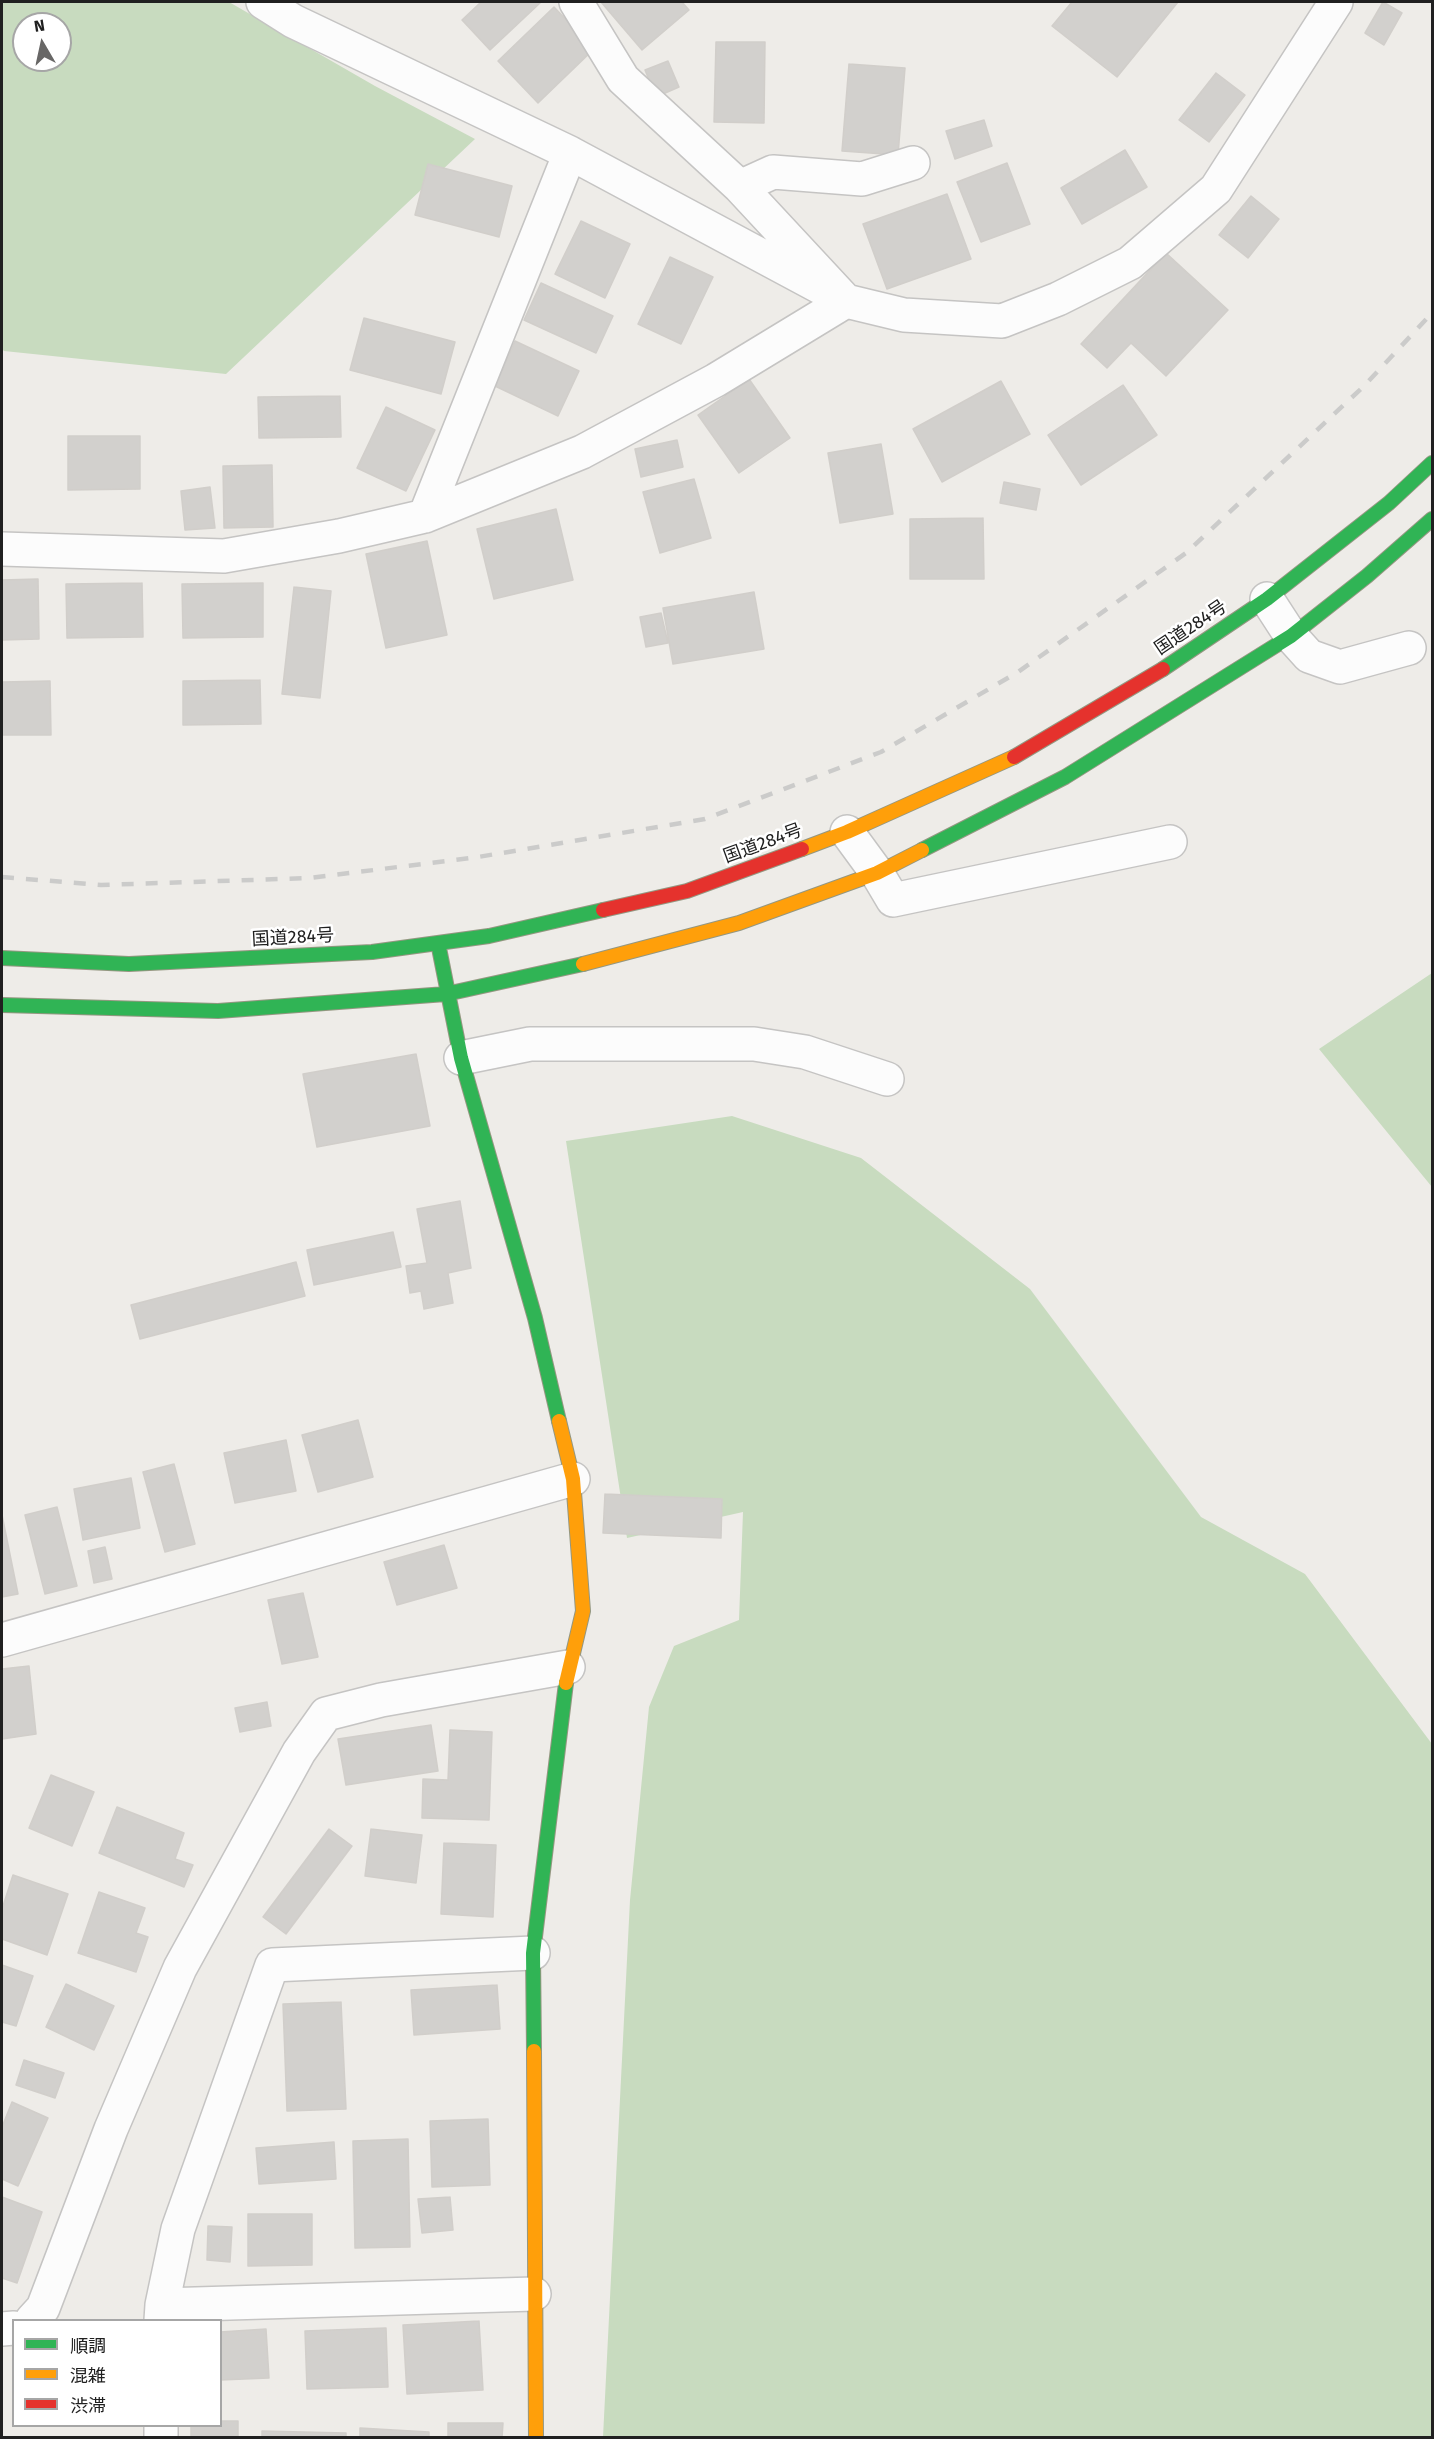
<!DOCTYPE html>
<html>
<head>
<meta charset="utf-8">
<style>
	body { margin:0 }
	#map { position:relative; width:1434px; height:2439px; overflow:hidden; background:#eeece8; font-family:"Fira Sans","Noto Sans JP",sans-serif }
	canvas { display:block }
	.frame { position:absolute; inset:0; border:3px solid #202020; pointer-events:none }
	.legend { position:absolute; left:12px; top:2319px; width:210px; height:108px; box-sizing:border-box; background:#fff; border:2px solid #a6a6a6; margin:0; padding:8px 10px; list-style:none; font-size:18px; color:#202020 }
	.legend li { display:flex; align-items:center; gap:12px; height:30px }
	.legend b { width:30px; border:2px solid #a6a6a6 }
	.north { position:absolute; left:12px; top:12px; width:60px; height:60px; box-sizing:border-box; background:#fff; border:2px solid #a6a6a6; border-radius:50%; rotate:351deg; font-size:16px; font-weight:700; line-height:24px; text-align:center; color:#202020 }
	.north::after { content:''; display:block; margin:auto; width:21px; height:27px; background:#686766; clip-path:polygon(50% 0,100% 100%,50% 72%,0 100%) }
</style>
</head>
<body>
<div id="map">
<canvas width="1434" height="2439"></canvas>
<div class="frame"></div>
<ul class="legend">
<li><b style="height:8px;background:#30b455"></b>順調</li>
<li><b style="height:8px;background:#ff9f0a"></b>混雑</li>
<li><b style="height:8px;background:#e5322d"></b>渋滞</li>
</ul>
<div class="north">N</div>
</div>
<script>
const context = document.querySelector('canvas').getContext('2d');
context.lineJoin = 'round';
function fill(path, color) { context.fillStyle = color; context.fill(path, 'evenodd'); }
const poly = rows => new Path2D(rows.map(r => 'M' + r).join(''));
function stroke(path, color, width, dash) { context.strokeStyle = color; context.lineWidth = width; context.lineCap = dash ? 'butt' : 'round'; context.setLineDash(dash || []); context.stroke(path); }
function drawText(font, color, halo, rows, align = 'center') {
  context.font = font + ' "Fira Sans","Noto Sans JP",sans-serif'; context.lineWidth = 5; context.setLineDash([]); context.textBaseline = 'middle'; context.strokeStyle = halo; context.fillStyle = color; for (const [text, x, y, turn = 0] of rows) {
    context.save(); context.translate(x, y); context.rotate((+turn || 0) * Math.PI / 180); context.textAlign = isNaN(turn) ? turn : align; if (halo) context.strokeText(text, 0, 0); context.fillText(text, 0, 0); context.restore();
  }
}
const forest = poly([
	[2,2,229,2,375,86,475,139,226,374,4,351,2,349],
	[24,24,60,24,60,60,24,60],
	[1432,973,1432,1187,1319,1049],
	[732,1116,861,1158,1030,1289,1201,1517,1305,1574,1432,1744,1432,2437,603,2437,630,1900,649,1707,674,1646,739,1620,743,1512,627,1538,566,1141]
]);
const building = poly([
	[481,2,539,2,540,3,490,50,462,20,481,2],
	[601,2,682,2,689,10,642,50,601,2],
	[1072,2,1178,2,1117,77,1052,26,1072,2],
	[1383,2,1402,13,1384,45,1365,33,1383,2],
	[554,7,594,49,538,103,498,61,554,7],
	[716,42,765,42,764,123,714,122,716,42],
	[668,61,679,87,656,97,645,70,668,61],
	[849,64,905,68,898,155,842,151,849,64],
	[1216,73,1245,95,1209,142,1179,120,1216,73],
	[984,120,992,146,955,159,946,131,984,120],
	[1125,150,1147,187,1082,224,1061,188,1125,150],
	[1007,163,1030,224,981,242,957,182,1007,163],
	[428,164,512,186,499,237,415,215,428,164],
	[947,194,971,259,887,289,863,224,947,194],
	[1251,196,1279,219,1248,258,1219,235,1251,196],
	[581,221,630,244,605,298,555,274,581,221],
	[1166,253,1228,310,1166,376,1131,343,1107,368,1081,344,1166,253],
	[670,257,713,277,681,344,638,324,670,257],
	[541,283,613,316,596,353,524,320,541,283],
	[364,318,455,342,441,394,350,370,364,318],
	[515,341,579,371,558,416,495,386,515,341],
	[749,379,790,438,739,473,698,415,749,379],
	[1001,381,1030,434,942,482,913,429,1001,381],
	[1123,385,1157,435,1081,485,1048,435,1123,385],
	[340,396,341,437,259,438,258,397,340,396],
	[386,407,435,430,406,491,357,468,386,407],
	[68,436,140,436,140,489,68,490,68,436],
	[677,440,683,467,641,477,635,449,677,440],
	[881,444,893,514,840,523,828,453,881,444],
	[272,465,273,527,224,528,223,466,272,465],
	[694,479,711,538,660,553,643,492,694,479],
	[1004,482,1040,489,1036,510,1000,503,1004,482],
	[210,487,215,528,185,530,181,491,210,487],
	[556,509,573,580,494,599,477,529,556,509],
	[983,518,984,579,910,579,910,519,983,518],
	[427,541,447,635,386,648,366,554,427,541],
	[38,579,39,639,2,640,2,580,38,579],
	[142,583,143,637,67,638,66,584,142,583],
	[263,583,263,637,183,638,182,584,263,583],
	[294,587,331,591,320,698,282,694,294,587],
	[754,592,764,649,673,664,663,608,754,592],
	[661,613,668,643,646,647,640,617,661,613],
	[260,680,261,724,183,725,183,681,260,680],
	[50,681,51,735,2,735,2,682,50,681],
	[416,1054,430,1126,317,1147,303,1074,416,1054],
	[460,1201,471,1268,448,1273,453,1303,424,1309,421,1291,410,1293,406,1266,427,1263,417,1209,460,1201],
	[393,1232,401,1267,314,1285,307,1250,393,1232],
	[296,1262,305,1296,140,1339,131,1305,296,1262],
	[358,1420,373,1477,318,1492,302,1435,358,1420],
	[286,1440,296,1491,235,1503,224,1453,286,1440],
	[174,1464,195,1544,165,1552,143,1472,174,1464],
	[131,1478,140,1528,83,1540,74,1489,131,1478],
	[605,1494,722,1499,721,1538,603,1533,605,1494],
	[57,1507,77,1586,45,1594,25,1515,57,1507],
	[2,1515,18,1594,2,1597,2,1515],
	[444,1545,457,1588,397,1605,384,1562,444,1545],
	[105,1547,112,1579,94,1583,88,1551,105,1547],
	[303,1593,318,1657,282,1664,268,1600,303,1593],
	[29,1666,36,1734,2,1739,2,1669,29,1666],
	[267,1702,271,1726,240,1732,235,1708,267,1702],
	[431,1725,438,1771,346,1785,338,1739,431,1725],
	[450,1730,492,1732,489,1820,422,1818,423,1779,448,1780,450,1730],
	[51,1775,94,1792,72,1846,29,1828,51,1775],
	[117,1807,184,1833,175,1859,193,1865,184,1887,99,1853,117,1807],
	[329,1829,352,1846,286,1934,263,1917,329,1829],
	[371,1829,422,1835,416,1883,365,1876,371,1829],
	[444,1843,496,1845,493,1917,441,1914,444,1843],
	[13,1875,68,1894,47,1955,2,1939,2,1909,13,1875],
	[99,1892,145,1908,136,1933,148,1937,136,1972,78,1953,99,1892],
	[2,1965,33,1976,16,2026,2,2022,2,1965],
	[66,1984,114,2006,94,2050,46,2027,66,1984],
	[497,1985,500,2029,414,2035,411,1990,497,1985],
	[341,2002,346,2109,287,2111,283,2004,341,2002],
	[24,2060,64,2073,55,2098,16,2085,24,2060],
	[12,2102,48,2118,18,2186,2,2179,2,2127,12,2102],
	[488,2119,490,2185,432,2187,430,2121,488,2119],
	[408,2139,410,2247,355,2248,353,2141,408,2139],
	[334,2142,336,2179,259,2184,256,2148,334,2142],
	[2,2197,42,2212,17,2283,2,2278,2,2197],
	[450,2197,453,2230,422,2233,418,2199,450,2197],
	[248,2214,312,2214,312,2265,248,2266,248,2214],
	[208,2226,232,2227,230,2262,207,2260,208,2226],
	[479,2321,483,2390,407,2394,403,2325,479,2321],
	[386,2328,388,2387,307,2389,305,2331,386,2328],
	[266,2329,269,2378,220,2380,220,2332,266,2329],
	[220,2421,238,2421,238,2438,191,2438,191,2426,220,2426,220,2421],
	[448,2423,503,2423,502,2438,448,2438,448,2423],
	[360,2428,429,2432,429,2438,360,2438,360,2428],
	[262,2431,346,2433,346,2438,262,2438,262,2431]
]);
const street = poly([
	[263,2,293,21,570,153,846,301,904,315,1002,321,1058,299,1130,263,1216,189,1336,2],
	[740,187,773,172,862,179,913,163],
	[425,516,570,153],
	[2,549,224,556,339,536,425,516,582,452,716,380,846,301,740,187,623,79,576,2],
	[1267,599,1291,636,1309,656,1340,667,1409,648],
	[847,832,877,873,893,900,1170,842],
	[461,1058,530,1044,754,1044,805,1052,887,1079],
	[2,1640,573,1479],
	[162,2305,534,2294],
	[32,2320,43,2308,111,2129,180,1968,299,1752,326,1714,381,1700,568,1667],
	[161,2320,162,2305,178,2229,272,1965,533,1953],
	[2,2329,14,2328],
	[161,2426,161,2438]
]);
const fast = poly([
	[1163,669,1267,599,1389,503,1432,463],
	[922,850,1065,777,1291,636,1367,576,1432,519],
	[438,943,461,1058,535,1318,559,1421],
	[2,958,129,964,372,952,489,936,603,910],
	[2,1005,218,1011,446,994,583,964],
	[534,2051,533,1953,566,1683]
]);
const slow = poly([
	[802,849,847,832,1014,757],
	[583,964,739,923,877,873,922,850],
	[559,1421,573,1479,583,1611,566,1683],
	[534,2051,536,2438]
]);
const jam = poly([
	[1014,757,1163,669],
	[603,910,687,891,802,849]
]);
const rail = poly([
	[2,877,101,885,310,878,478,857,705,819,881,752,1018,672,1186,553,1364,386,1432,313]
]);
const streetNames = [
	["国道284号",1191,628,-34],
	["国道284号",763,844,-20],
	["国道284号",293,938,-3]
];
fill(forest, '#c8dbbf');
fill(building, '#d2d0cd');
stroke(building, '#d1ceca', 1.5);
stroke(street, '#c5c4c3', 36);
stroke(fast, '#949781', 16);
stroke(slow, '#949781', 16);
stroke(jam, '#949781', 16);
stroke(street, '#fcfcfc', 33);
stroke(fast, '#30b455', 14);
stroke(slow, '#ff9f0a', 14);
stroke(jam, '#e5322d', 14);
stroke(rail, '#cbcbca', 4.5, [12, 12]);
drawText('18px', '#202020', '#fff', streetNames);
</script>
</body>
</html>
